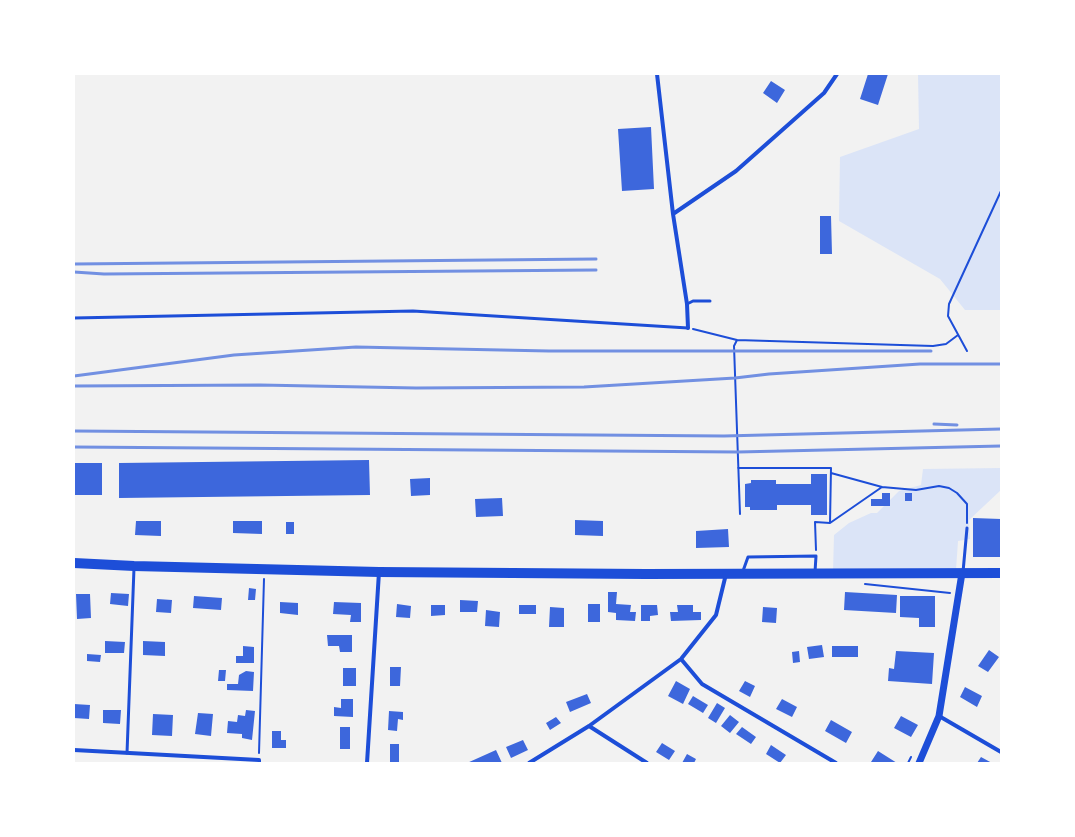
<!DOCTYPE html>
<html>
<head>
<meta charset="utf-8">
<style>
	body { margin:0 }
	#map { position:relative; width:1075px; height:837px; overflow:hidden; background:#f2f2f2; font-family:Arial,sans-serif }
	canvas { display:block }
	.frame { position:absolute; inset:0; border:75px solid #fff; pointer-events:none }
</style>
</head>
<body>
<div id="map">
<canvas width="1075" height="837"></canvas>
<div class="frame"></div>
</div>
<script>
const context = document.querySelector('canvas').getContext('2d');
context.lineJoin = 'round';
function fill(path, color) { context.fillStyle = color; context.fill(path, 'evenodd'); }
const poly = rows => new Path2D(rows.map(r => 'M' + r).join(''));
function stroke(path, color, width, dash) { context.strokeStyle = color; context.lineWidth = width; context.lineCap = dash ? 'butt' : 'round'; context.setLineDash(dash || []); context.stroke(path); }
const green = poly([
	[918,74,1001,74,1001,310,965,310,940,279,839,221,840,157,919,129],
	[1001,468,1001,490,969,520,970,539,958,541,956,570,833,572,834,535,849,523,871,513,877,513,899,491,921,485,923,469]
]);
const building = poly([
	[868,74,888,74,878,105,860,99],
	[771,81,785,90,777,103,763,93],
	[651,127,654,189,622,191,618,129],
	[820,216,831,216,832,254,820,254],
	[369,460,370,495,119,498,119,463],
	[74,463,102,463,102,495,74,495],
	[811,474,827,474,827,515,811,515,811,505,777,505,777,510,750,510,750,507,745,507,745,484,751,483,751,480,776,480,776,484,811,484],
	[430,478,430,495,411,496,410,479],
	[882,493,890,493,890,506,871,506,871,499,882,499],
	[905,493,912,493,912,501,905,501],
	[502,498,503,516,476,517,475,499],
	[973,518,1001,519,1001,557,973,557],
	[575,520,603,521,603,536,575,535],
	[136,521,161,521,161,536,135,535],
	[233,521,262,521,262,534,233,533],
	[286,522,294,522,294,534,286,534],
	[728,529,729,547,696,548,696,531],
	[249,588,256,589,255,600,248,600],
	[608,592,617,592,616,604,631,605,630,612,636,612,635,621,616,620,616,613,608,612],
	[845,592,897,595,896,613,844,610],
	[111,593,129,594,128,606,110,604],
	[76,594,90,594,91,618,77,619],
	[194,596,222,598,221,610,193,608],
	[900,596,935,596,935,627,919,627,919,618,900,617],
	[157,599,172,600,171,613,156,612],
	[460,600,478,601,477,612,460,612],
	[280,602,298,603,298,615,280,613],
	[334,602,361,603,361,622,350,622,351,615,333,614],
	[397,604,411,606,410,618,396,617],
	[588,604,600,604,600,622,588,622],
	[431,605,445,605,445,615,431,616],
	[519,605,536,605,536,614,519,614],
	[641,605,657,605,658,615,650,616,650,621,641,621],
	[677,605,693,605,693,612,701,612,701,620,671,621,670,612,678,612],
	[550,607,564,608,564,627,549,627],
	[763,607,777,608,776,623,762,622],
	[486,610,500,612,499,627,485,626],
	[327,635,352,635,352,652,340,652,339,646,328,646],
	[105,641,125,642,124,653,105,653],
	[143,641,165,642,165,656,143,655],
	[822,645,824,657,809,659,807,647],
	[243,646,254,647,254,663,236,663,236,656,243,656],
	[832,646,858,646,858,657,832,657],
	[989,650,999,657,988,672,978,666],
	[799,651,800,662,793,663,792,652],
	[896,651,934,653,932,684,888,681,889,668,894,669],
	[87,654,101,655,100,662,87,661],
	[390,667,401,667,400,686,390,686],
	[343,668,356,668,356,686,343,686],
	[219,670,226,670,225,681,218,681],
	[246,671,254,672,253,691,227,690,227,684,238,684,239,675],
	[676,681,690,689,683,704,668,696],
	[745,681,755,686,750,697,739,691],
	[965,687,982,696,977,707,960,697],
	[587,694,591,703,570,712,566,702],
	[693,696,708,705,703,713,688,704],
	[341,699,353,699,353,717,334,716,334,707,341,708],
	[782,699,797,707,792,717,776,709],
	[717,703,725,708,716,723,708,718],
	[74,704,90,705,89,719,74,718],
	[103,710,121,710,120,724,103,723],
	[246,710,255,711,252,740,242,738,242,734,227,733,228,721,237,722,238,715,245,716],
	[389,711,403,712,403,720,398,719,397,731,388,730],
	[198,713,213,714,211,736,195,734],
	[153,714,173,715,172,736,152,735],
	[730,715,739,722,730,733,721,726],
	[901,716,918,725,911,737,894,728],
	[556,717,561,723,550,730,546,723],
	[831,720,852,732,846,743,825,731],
	[340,727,350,727,350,749,340,749],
	[742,727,756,737,751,744,736,734],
	[272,731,281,731,281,740,286,740,286,748,272,748],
	[523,740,528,750,511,758,506,747],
	[662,743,675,751,669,760,656,752],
	[390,744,399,744,399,763,390,763],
	[771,745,786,755,780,763,766,754],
	[496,750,502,763,467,763],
	[878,751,897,763,871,762],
	[687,754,696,759,694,763,682,763],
	[981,757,992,763,977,763]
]);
const path = poly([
	[693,329,737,340],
	[967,351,948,316,949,304,1001,191],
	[738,468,831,468,830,523],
	[831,473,882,487],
	[740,514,734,346,737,340,933,346,946,344,958,335],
	[816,550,815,522,830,523,882,487,916,490,939,486,949,488,957,493,967,504,967,523],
	[865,584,950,593],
	[259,753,264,579],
	[908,763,911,757]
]);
const service = poly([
	[687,304,693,301,710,301],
	[74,318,413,311,688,328],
	[743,571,748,557,816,556,815,572],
	[963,572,967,528],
	[127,753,134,568]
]);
const minor = poly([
	[657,74,673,214,687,304,688,328],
	[673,214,736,171,824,93,837,74],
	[681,659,702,684,836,763],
	[939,716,1001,752],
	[589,726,647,763],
	[74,750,259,760,259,763],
	[367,763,379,572],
	[529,763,589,726,681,659,716,615,726,574]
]);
const tertiary = poly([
	[919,763,939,716,962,573]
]);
const primary = poly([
	[74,563,134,566,379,572,646,574,1001,573]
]);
const rail = poly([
	[74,264,596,259],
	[74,272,104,274,596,270],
	[74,376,234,355,356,347,549,351,931,351],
	[74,386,260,385,416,388,584,387,735,378,769,374,920,364,1001,364],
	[934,424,957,425],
	[74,431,724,436,1001,429],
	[74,447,738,452,1001,446]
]);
fill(green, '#dbe4f7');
fill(building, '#3d67dc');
stroke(path, '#1d4ed8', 2);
stroke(service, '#1d4ed8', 3);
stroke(minor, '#1d4ed8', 4);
stroke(tertiary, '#1d4ed8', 7);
stroke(primary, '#1d4ed8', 10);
stroke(rail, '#7290e2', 3);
</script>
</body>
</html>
